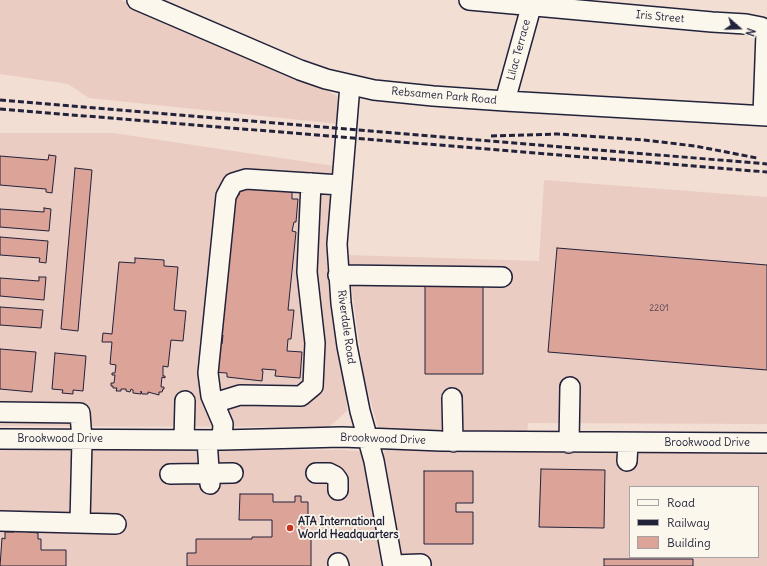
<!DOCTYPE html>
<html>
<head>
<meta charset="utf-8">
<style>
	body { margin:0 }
	#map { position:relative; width:767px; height:566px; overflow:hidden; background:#f2ded3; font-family:Delius,sans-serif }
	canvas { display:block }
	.legend { position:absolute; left:629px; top:486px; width:130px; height:72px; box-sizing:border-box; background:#fbf7ec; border:1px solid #a4a2a5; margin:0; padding:5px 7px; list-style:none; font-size:12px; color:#22223b }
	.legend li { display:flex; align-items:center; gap:8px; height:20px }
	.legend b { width:20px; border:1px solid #a4a2a5 }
	.north { position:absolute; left:719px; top:8px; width:40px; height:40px; -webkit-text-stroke:3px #fbf7ec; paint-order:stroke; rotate:110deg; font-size:11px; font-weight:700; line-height:16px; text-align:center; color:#22223b }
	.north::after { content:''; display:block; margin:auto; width:14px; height:18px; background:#22223b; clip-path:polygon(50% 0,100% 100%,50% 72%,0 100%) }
</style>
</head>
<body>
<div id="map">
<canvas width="767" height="566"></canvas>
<ul class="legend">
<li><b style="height:5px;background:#fbf7ec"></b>Road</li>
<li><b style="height:5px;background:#22223b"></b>Railway</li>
<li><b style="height:11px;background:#dca399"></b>Building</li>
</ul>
<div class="north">N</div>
</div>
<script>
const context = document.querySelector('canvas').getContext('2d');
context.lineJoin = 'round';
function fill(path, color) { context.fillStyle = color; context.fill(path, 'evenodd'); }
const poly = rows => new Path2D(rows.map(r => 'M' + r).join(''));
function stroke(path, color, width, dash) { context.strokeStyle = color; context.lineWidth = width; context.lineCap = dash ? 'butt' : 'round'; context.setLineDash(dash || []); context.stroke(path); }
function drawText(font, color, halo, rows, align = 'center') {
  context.font = font + ' Delius,sans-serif'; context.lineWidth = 3.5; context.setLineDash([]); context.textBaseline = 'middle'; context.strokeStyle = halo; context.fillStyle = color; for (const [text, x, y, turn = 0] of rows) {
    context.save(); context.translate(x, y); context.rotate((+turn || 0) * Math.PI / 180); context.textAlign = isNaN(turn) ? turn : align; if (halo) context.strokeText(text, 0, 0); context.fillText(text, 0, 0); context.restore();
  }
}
const built = poly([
	[0,0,121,0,293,74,337,96,339,124,89,98,68,84,0,74],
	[0,133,113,133,334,166,328,272,344,374,347,411,329,427,0,426],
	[544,180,767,197,767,424,528,423,526,451,767,454,767,566,0,566,0,448,344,450,385,453,364,377,347,255,539,261],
	[630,487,758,487,758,557,630,557]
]);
const building = poly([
	[49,155,56,156,52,193,46,192,46,189,0,185,0,156,48,160,49,155],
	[75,168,92,170,78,331,61,329,75,168],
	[240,187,292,192,292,199,298,199,296,222,294,222,292,231,296,232,288,310,294,310,291,339,288,339,287,351,302,352,300,378,275,376,276,370,262,369,262,371,263,371,262,381,227,377,227,373,212,372,215,344,222,344,223,335,220,335,233,194,239,195,240,187],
	[44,208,51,209,49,231,0,227,0,209,44,212,44,208],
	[0,237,48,241,46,263,39,262,40,258,0,255,0,237],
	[557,248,767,265,767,370,548,352,557,248],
	[135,258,164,260,164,266,178,267,174,310,186,311,183,341,171,340,168,367,163,366,163,376,165,376,165,378,162,377,161,387,164,387,164,389,163,389,162,392,159,392,159,395,148,392,148,394,142,394,141,391,141,394,133,393,133,390,131,389,130,392,126,391,126,389,121,389,121,391,116,391,117,388,113,388,113,386,111,386,111,383,114,383,115,375,112,375,112,373,115,373,116,365,110,364,112,342,102,342,103,333,112,334,119,262,135,263,135,258],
	[39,277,46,277,44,300,0,296,0,278,39,281,39,277],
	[425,285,483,285,483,374,425,374,425,285],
	[0,307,43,310,41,328,0,325,0,307],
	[0,349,36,352,32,392,0,389,0,349],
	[55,353,86,356,83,391,73,390,73,394,62,393,63,390,52,389,55,353],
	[541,469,605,470,604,528,539,527,541,469],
	[424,471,473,471,473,503,456,503,456,512,473,512,473,544,424,544,424,471],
	[240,494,273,494,273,502,295,502,295,496,301,496,301,502,308,502,308,537,311,537,311,566,187,566,187,553,196,553,196,539,252,539,252,537,272,537,272,520,239,520,240,494],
	[14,529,28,530,28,532,38,533,38,539,41,539,41,550,66,550,66,566,0,566,2,538,5,539,5,532,14,532,14,529],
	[604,559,693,559,693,566,604,566,604,559]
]);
const minor = poly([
	[137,0,300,70,326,79,374,90,433,96,505,101,767,116],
	[469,0,712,22,746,24,761,27,766,33,763,115],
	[350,85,337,244,341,303,347,346,360,411,374,461,393,566],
	[505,101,533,0],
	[338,275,502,277],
	[452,398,453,442],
	[214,403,240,395,301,396,313,386,315,343,307,272,311,183],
	[0,412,80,413,82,440,80,523],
	[0,439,222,440,342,437,441,441,767,443],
	[184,440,185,401],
	[207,440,210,484],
	[222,440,223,424,211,396,208,373,226,196,233,183,246,179,341,185],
	[569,443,570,387],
	[627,461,628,443],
	[316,473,329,473,335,476,338,480,338,490],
	[170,474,233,473],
	[0,521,116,524],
	[338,563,339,566],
	[393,565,421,564]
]);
const rail = poly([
	[0,100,767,164],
	[0,109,767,172],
	[491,136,558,134,644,140,695,146,757,158]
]);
const markers = [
	[290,528,4,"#c8321e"]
];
const numberNames = [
	["2201",659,308]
];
const streetNames = [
	["Iris Street",660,17,5],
	["Lilac Terrace",519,50,-75],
	["Rebsamen Park Road",444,96,5],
	["Riverdale Road",346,327,82],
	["Brookwood Drive",60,439],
	["Brookwood Drive",383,439,2],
	["Brookwood Drive",707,443]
];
const poiNames = [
	["ATA International",298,522],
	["World Headquarters",298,535]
];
fill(built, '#ebccc2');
fill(building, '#dca399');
stroke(building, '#22223b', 1);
stroke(minor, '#22223b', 22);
stroke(minor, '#fbf7ec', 19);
stroke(rail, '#22223b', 3, [6, 3]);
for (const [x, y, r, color] of markers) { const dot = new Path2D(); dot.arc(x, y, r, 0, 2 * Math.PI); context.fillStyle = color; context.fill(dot); stroke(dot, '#fbf7ec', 1.5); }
drawText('9px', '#504252', null, numberNames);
drawText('11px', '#22223b', '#fbf7ec', streetNames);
drawText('bold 11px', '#22223b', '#fbf7ec', poiNames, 'left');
</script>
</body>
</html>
